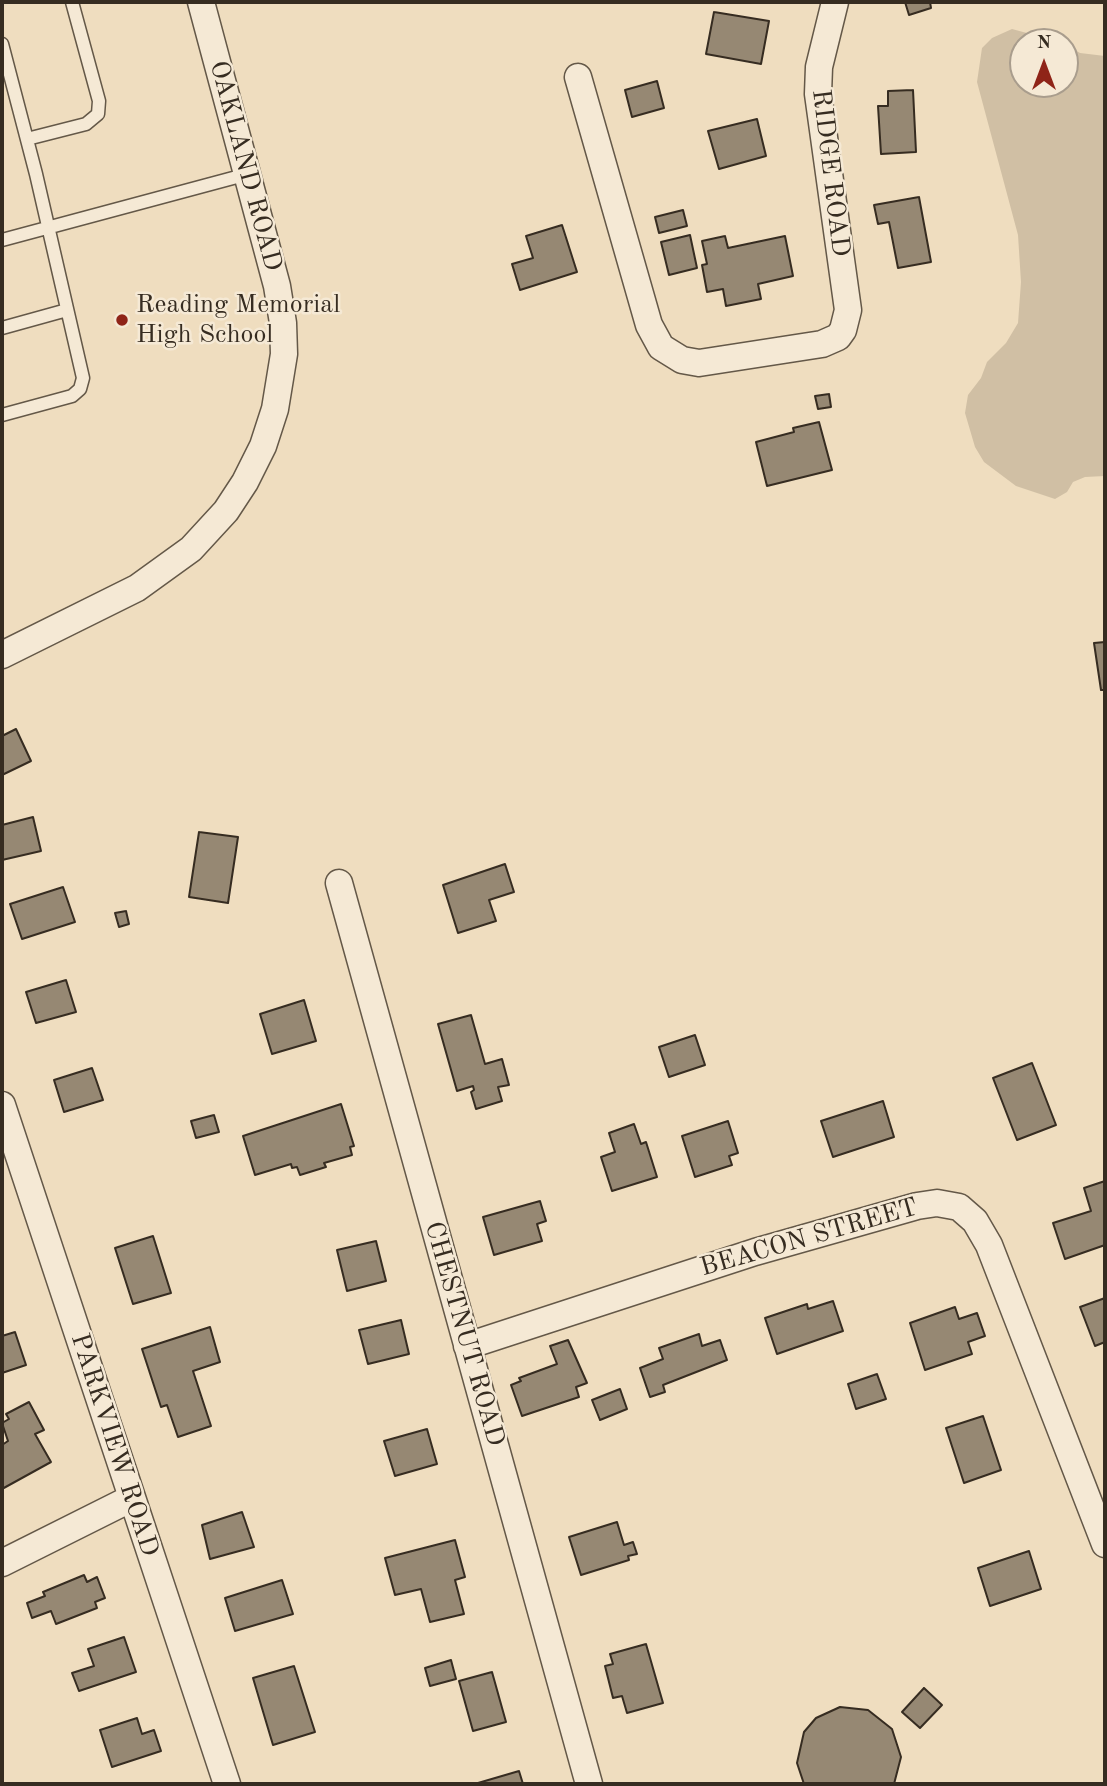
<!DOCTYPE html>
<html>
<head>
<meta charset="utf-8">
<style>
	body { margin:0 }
	#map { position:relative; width:1107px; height:1786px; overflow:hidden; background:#efddbf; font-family:"Old Standard TT",serif }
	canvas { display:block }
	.frame { position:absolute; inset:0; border:4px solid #362c21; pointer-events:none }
	.north { position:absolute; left:1009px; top:28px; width:70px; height:70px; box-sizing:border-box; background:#f5e9d5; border:2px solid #a99d8d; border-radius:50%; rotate:0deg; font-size:19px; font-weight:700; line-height:28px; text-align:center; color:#362c21 }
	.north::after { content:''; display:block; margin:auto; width:24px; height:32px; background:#8f2418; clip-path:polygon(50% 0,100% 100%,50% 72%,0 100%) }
</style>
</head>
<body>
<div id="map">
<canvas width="1107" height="1786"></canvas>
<div class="frame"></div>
<div class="north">N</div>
</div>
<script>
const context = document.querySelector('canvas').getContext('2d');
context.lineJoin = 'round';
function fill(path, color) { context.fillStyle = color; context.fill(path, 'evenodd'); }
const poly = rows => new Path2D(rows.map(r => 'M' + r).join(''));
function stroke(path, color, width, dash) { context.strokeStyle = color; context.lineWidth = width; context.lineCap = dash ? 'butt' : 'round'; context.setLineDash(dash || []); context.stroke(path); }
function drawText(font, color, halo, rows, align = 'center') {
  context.font = font + ' "Old Standard TT",serif'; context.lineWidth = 5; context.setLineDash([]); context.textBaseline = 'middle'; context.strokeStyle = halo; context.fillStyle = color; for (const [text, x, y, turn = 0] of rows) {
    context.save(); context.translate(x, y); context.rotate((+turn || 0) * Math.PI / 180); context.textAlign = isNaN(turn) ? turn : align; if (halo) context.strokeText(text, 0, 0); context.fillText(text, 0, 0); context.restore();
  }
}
const green = poly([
	[1012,29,1060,42,1023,42,1023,84,1065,84,1065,44,1080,53,1105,56,1105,476,1085,477,1073,482,1067,492,1055,499,1016,486,984,462,975,447,965,413,968,395,981,378,987,362,1006,343,1018,323,1021,282,1018,235,977,82,982,48,992,38]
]);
const building = poly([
	[905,2,930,2,931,8,909,15,905,2],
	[714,12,769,21,761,64,706,54,714,12],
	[657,81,664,108,632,117,625,90,657,81],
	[913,90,916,152,881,154,878,106,888,106,888,91,913,90],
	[757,119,766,156,719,169,708,131,757,119],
	[919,197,931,262,898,268,889,222,878,224,874,205,919,197],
	[683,210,687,226,659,233,655,217,683,210],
	[562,225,577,272,520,290,512,264,533,258,526,236,562,225],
	[690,235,697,268,669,275,661,242,690,235],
	[725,236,728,248,785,236,793,276,758,284,761,299,726,306,723,289,707,292,702,265,707,264,702,241,725,236],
	[829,394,831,407,818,409,815,396,829,394],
	[819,422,832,470,767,486,756,442,794,432,793,428,819,422],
	[1105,642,1105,690,1101,690,1094,643,1105,642],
	[16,729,31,761,2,775,2,736,16,729],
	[33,817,41,851,2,860,2,825,33,817],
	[199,832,238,837,228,903,189,897,199,832],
	[505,864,514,892,489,900,496,921,458,933,443,885,505,864],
	[63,887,75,922,22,939,10,904,63,887],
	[126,911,129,924,119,927,115,913,126,911],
	[66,980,76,1012,36,1023,26,992,66,980],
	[304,1000,316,1041,272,1054,260,1014,304,1000],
	[471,1015,485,1064,502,1059,509,1085,498,1087,502,1101,476,1109,471,1092,474,1090,473,1086,457,1091,438,1024,471,1015],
	[695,1035,705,1065,669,1077,659,1047,695,1035],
	[1032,1063,1056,1125,1017,1140,993,1078,1032,1063],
	[92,1068,103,1100,64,1112,54,1080,92,1068],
	[883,1101,894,1137,833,1157,821,1121,883,1101],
	[341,1104,354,1146,350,1147,352,1155,324,1163,326,1167,300,1175,297,1167,292,1168,291,1164,255,1175,243,1136,341,1104],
	[214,1115,219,1132,196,1138,191,1121,214,1115],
	[728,1121,738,1153,729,1156,732,1165,695,1177,682,1136,728,1121],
	[634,1124,641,1144,646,1142,657,1177,612,1191,601,1157,615,1152,609,1133,634,1124],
	[1105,1181,1105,1245,1065,1259,1053,1223,1091,1211,1084,1188,1105,1181],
	[540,1201,546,1221,537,1224,542,1241,494,1255,483,1217,540,1201],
	[153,1236,171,1293,133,1304,115,1248,153,1236],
	[376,1241,386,1281,347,1291,337,1250,376,1241],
	[1105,1298,1105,1342,1095,1346,1080,1307,1105,1298],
	[833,1301,843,1331,777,1354,765,1318,807,1304,808,1309,833,1301],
	[955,1307,959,1319,977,1313,985,1336,968,1342,972,1354,925,1370,910,1323,955,1307],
	[401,1320,409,1354,368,1364,359,1330,401,1320],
	[210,1327,220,1362,193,1371,211,1426,178,1437,167,1405,161,1407,142,1349,210,1327],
	[15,1332,26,1365,2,1373,2,1336,15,1332],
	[699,1334,702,1346,720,1340,727,1360,663,1385,665,1392,650,1397,640,1368,663,1359,659,1348,699,1334],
	[568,1340,587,1383,576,1387,579,1397,522,1416,511,1385,521,1381,519,1378,557,1364,550,1346,568,1340],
	[877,1374,886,1399,856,1409,848,1384,877,1374],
	[620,1389,627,1409,600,1420,592,1400,620,1389],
	[29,1402,44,1430,35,1434,51,1462,2,1489,2,1445,8,1441,2,1423,9,1419,6,1414,29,1402],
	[983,1416,1001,1470,964,1483,946,1428,983,1416],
	[427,1429,437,1464,395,1476,384,1441,427,1429],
	[242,1512,254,1547,210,1559,202,1525,242,1512],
	[617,1522,624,1545,633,1542,637,1554,628,1556,629,1560,581,1575,569,1537,617,1522],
	[455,1540,465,1577,455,1580,464,1614,430,1622,421,1589,395,1595,385,1558,455,1540],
	[1029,1551,1041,1589,990,1606,978,1568,1029,1551],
	[84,1575,87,1582,97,1577,105,1598,95,1602,97,1608,56,1624,51,1611,32,1618,27,1603,45,1596,43,1592,84,1575],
	[282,1580,293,1614,235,1631,225,1598,282,1580],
	[124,1637,136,1672,79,1691,72,1673,94,1666,88,1649,124,1637],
	[646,1644,663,1703,627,1713,622,1696,613,1698,605,1666,613,1664,610,1654,646,1644],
	[451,1660,456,1679,430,1686,425,1668,451,1660],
	[294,1666,315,1732,273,1745,253,1678,294,1666],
	[492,1672,506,1722,473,1731,459,1681,492,1672],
	[924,1688,942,1705,920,1728,902,1712,924,1688],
	[840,1707,868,1710,892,1729,901,1757,894,1784,804,1784,797,1763,804,1732,816,1718,840,1707],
	[137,1718,142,1734,154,1730,161,1751,112,1767,100,1730,137,1718],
	[519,1771,523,1784,479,1784,478,1783,519,1771]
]);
const service = poly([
	[2,44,36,174,83,378,80,389,72,396,2,415],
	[27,139,86,124,98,114,99,101,72,2],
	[2,240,248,174],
	[2,328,67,310]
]);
const minor = poly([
	[578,77,649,325,661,347,682,360,699,363,822,344,838,337,843,330,848,310,818,94,819,67,835,2],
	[2,655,137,588,191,549,226,511,245,482,263,446,275,409,284,354,283,323,277,286,201,2],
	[339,883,589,1784],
	[2,1105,227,1784],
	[467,1346,755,1252,917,1206,937,1203,959,1207,975,1221,989,1245,1105,1544],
	[2,1563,132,1498]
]);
const markers = [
	[122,320,7,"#8f2418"]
];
const streetNames = [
	["OAKLAND ROAD",245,166,75],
	["RIDGE ROAD",830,173,83],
	["BEACON STREET",809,1238,-16],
	["CHESTNUT ROAD",464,1334,74],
	["PARKVIEW ROAD",114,1445,72]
];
const poiNames = [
	["Reading Memorial",136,305],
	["High School",136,335]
];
fill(green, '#d0bfa4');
fill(building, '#968873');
stroke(building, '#362c21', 2);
stroke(service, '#645848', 15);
stroke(minor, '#645848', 29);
stroke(service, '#f5e9d5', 12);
stroke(minor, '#f5e9d5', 26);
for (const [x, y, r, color] of markers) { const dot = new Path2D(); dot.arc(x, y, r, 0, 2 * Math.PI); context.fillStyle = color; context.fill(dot); stroke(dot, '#f5e9d5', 2.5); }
drawText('26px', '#362c21', '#f5e9d5', streetNames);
drawText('26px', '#362c21', '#f5e9d5', poiNames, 'left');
</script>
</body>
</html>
